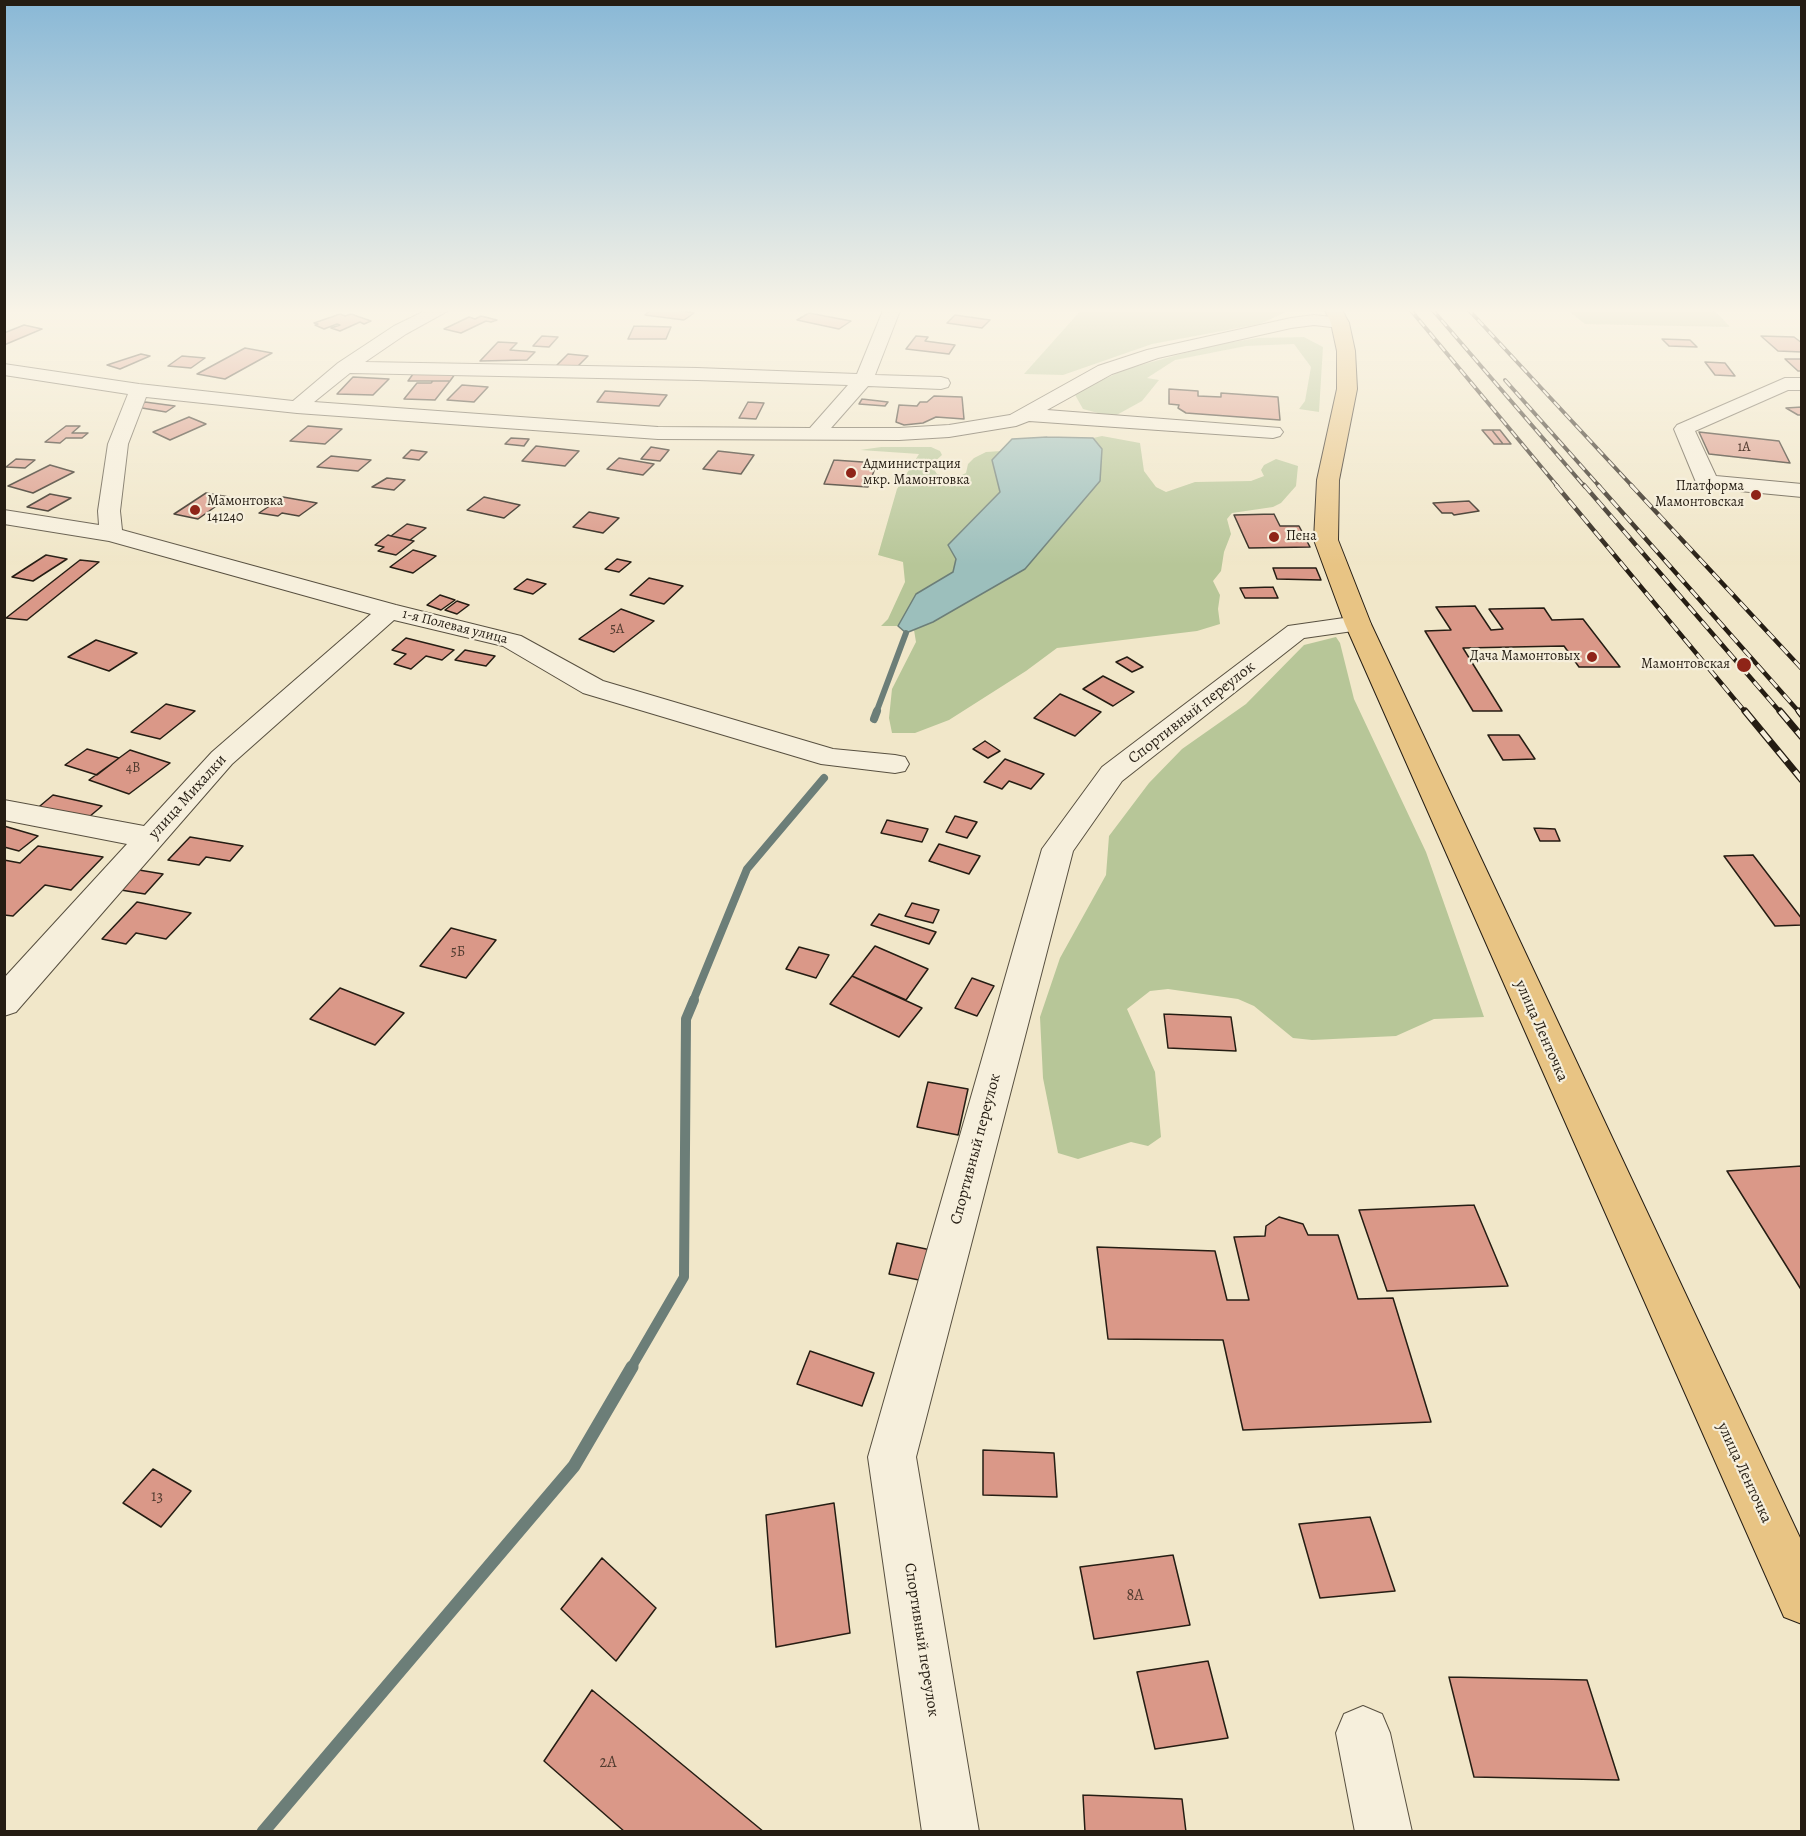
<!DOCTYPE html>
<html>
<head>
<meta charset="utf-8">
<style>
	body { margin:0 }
	#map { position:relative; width:1806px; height:1836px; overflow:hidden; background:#f1e7c9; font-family:Alegreya,serif }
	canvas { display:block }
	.frame { position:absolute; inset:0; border:6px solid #251d13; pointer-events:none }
</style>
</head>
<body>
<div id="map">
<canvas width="1806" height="1836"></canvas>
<div class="frame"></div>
</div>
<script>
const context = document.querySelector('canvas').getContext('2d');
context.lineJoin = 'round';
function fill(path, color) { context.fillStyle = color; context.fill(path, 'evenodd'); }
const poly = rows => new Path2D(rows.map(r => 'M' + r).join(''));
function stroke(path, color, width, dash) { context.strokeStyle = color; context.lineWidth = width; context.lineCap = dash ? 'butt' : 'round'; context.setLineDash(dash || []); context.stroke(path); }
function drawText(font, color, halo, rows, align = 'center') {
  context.font = font + ' Alegreya,serif'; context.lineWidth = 4.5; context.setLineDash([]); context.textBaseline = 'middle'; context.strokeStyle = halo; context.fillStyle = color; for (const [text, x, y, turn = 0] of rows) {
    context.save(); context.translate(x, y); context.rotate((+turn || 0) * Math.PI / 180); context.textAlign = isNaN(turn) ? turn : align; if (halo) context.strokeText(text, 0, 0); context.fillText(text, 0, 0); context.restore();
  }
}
const green = poly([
	[1083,308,1294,308,1260,324,1152,344,1063,375,1024,374],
	[1565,308,1708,308,1719,315,1730,327,1585,324],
	[1304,337,1323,347,1319,412,1299,409,1305,401,1311,367,1294,344,1246,346,1175,360,1147,378,1159,380,1142,401,1113,417,1083,409,1074,393,1126,369,1214,345,1257,338],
	[1102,436,1140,443,1144,471,1156,487,1166,492,1195,482,1251,481,1264,476,1261,470,1264,465,1276,459,1298,466,1296,486,1281,503,1273,507,1232,513,1227,519,1231,534,1224,552,1221,571,1213,581,1220,595,1218,609,1220,624,1197,631,1057,648,1026,671,949,720,915,733,892,733,889,718,892,689,916,642,914,630,933,622,1025,569,1102,449,1093,438],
	[881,447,931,447,940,451,942,455,931,465,937,474,953,479,966,473,968,464,974,458,986,452,1001,451,992,460,1000,492,948,545,956,559,953,572,916,594,898,626,881,626,888,619,905,582,903,562,878,555,897,489,919,454,860,450],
	[1336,637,1340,643,1354,699,1426,852,1484,1017,1434,1019,1396,1036,1312,1040,1293,1038,1254,1006,1238,999,1168,989,1150,991,1127,1009,1155,1072,1161,1137,1148,1146,1131,1142,1078,1159,1058,1153,1043,1078,1040,1017,1060,958,1106,875,1109,836,1149,783,1182,749,1246,704,1304,645]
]);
const water = poly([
	[1047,437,1093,438,1102,449,1100,481,1025,569,933,622,906,633,898,626,916,594,953,572,956,559,948,545,1000,492,992,460,1012,439,1047,437]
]);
const streamFar3 = poly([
	[876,713,906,633]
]);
const streamFar2 = poly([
	[874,719,877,711],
	[693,1001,747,869,824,778]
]);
const streamFar1 = poly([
	[631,1368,684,1277,686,1019,694,1000]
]);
const stream = poly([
	[263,1832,574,1466,632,1367]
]);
const building = poly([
	[653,308,664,308,694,313,684,320,645,315,653,308],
	[809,313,851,321,839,329,797,320,809,313],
	[340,314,345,316,351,314,371,321,364,324,360,322,340,331,331,328,340,325,337,324,324,329,315,325,318,324,314,323,340,314],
	[955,315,990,320,982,328,947,323,955,315],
	[481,316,497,320,491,322,486,321,461,333,444,329,469,317,475,319,481,316],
	[24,325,42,329,4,345,4,333,24,325],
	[634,326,671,327,666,339,628,339,634,326],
	[542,336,558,337,549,347,533,346,542,336],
	[916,336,928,337,925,341,955,345,949,354,906,349,916,336],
	[1761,336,1794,337,1802,343,1802,352,1778,351,1761,336],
	[1662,339,1690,340,1697,347,1669,346,1662,339],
	[498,342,517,343,510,350,535,352,527,360,480,361,498,342],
	[245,348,272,353,225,379,197,374,245,348],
	[141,354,150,356,120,369,107,365,141,354],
	[568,354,588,356,575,369,555,367,568,354],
	[182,356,205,358,191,368,168,366,182,356],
	[1785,359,1802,359,1802,371,1798,371,1785,359],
	[1705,362,1725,363,1735,376,1715,375,1705,362],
	[413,374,455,374,450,381,408,381,413,374],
	[353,377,389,379,373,395,337,394,353,377],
	[433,381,450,381,435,400,404,399,417,383,431,383,433,381],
	[462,385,488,387,474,402,447,400,462,385],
	[1169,389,1198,391,1198,396,1221,397,1221,393,1278,397,1280,420,1186,413,1178,408,1179,405,1169,404,1169,389],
	[605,391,667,395,659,406,597,402,605,391],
	[934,396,962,397,964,419,936,417,923,423,904,425,896,422,899,405,917,406,920,402,927,402,934,396],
	[862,399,888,402,885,406,859,404,862,399],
	[145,402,175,406,166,412,136,407,145,402],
	[748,402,764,403,756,419,739,418,748,402],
	[1802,407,1802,415,1798,415,1786,408,1802,407],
	[189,417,206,424,170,440,153,432,189,417],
	[66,426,80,426,72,433,88,433,82,438,66,438,60,443,45,442,66,426],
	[308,426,342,429,325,444,290,441,308,426],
	[1482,430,1492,430,1503,444,1494,444,1482,430],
	[1492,430,1500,430,1511,444,1503,444,1492,430],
	[1699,432,1779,441,1790,463,1709,454,1699,432],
	[511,438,529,439,524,446,505,444,511,438],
	[536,446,579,451,565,466,522,461,536,446],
	[651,447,669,450,660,461,641,459,651,447],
	[411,450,427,452,419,460,403,458,411,450],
	[718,451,754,455,741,474,703,469,718,451],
	[331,456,371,460,358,471,317,467,331,456],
	[619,458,654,464,643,475,607,469,619,458],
	[16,459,35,460,25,468,6,467,16,459],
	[834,460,877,463,868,487,824,484,834,460],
	[50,465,74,472,33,493,8,486,50,465],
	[387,478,405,480,394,490,372,487,387,478],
	[206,493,229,497,198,519,174,514,206,493],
	[50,494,71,498,48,511,27,507,50,494],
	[283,497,317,503,299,516,282,513,278,516,259,513,283,497],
	[484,497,520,505,504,518,467,510,484,497],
	[1469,501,1479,511,1454,515,1452,513,1442,513,1433,503,1469,501],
	[589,512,619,518,603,533,573,527,589,512],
	[1274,514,1280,526,1299,526,1310,547,1249,548,1234,515,1274,514],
	[407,524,426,528,410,540,391,536,407,524],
	[388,535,391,536,414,541,396,555,378,551,384,547,375,545,388,535],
	[413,550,436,556,413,573,390,567,413,550],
	[46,555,67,559,33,581,12,577,46,555],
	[617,559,631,562,619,572,605,569,617,559],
	[80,560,99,562,27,620,6,618,80,560],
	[1273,568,1316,568,1321,580,1277,579,1273,568],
	[649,578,683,586,664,604,630,595,649,578],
	[527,579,546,584,533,594,514,589,527,579],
	[1273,587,1278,598,1245,598,1240,588,1273,587],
	[440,595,455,600,441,610,427,605,440,595],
	[457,601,469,605,457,614,445,610,457,601],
	[1475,606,1491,630,1503,629,1489,609,1544,608,1552,620,1583,619,1620,667,1579,667,1564,646,1463,648,1502,711,1473,711,1425,631,1451,630,1436,607,1475,606],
	[621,609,654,621,614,652,579,639,621,609],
	[406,638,454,650,442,660,426,656,411,669,394,664,406,654,392,650,406,638],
	[96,640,137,653,109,671,68,657,96,640],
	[465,650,495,656,486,666,455,660,465,650],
	[1127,657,1143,667,1132,672,1116,662,1127,657],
	[1103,676,1134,692,1113,706,1083,689,1103,676],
	[1060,694,1101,712,1075,736,1034,718,1060,694],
	[166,704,195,711,160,739,131,732,166,704],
	[1488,735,1519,735,1535,759,1503,760,1488,735],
	[985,741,1000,751,988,758,973,749,985,741],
	[87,749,119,758,97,775,65,765,87,749],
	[130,750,170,763,129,794,89,780,130,750],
	[1005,759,1044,774,1031,789,1009,781,1002,789,984,782,1005,759],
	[53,795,102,806,83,822,34,811,53,795],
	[955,816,977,822,967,838,946,832,955,816],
	[887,820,928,829,922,842,881,833,887,820],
	[4,826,38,836,19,851,4,847,4,826],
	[1534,828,1555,829,1560,841,1540,841,1534,828],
	[190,837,243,846,230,861,206,857,199,865,168,860,190,837],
	[939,844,980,856,969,874,929,861,939,844],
	[38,846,103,857,71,890,45,885,13,916,4,915,4,860,20,863,38,846],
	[1753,855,1802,919,1802,925,1775,926,1724,856,1753,855],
	[133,869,163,874,145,894,115,889,133,869],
	[137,902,191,913,166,939,136,933,126,944,102,939,137,902],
	[912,903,939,910,933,923,905,916,912,903],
	[879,914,936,932,929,944,871,925,879,914],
	[451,928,496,940,466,978,420,966,451,928],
	[875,946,928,969,906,1000,852,976,875,946],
	[799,947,829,955,816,978,786,969,799,947],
	[852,976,922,1008,899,1037,830,1004,852,976],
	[972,978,994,986,977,1016,955,1008,972,978],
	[340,988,404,1013,375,1045,310,1019,340,988],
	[1164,1014,1231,1017,1236,1051,1168,1048,1164,1014],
	[928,1082,968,1089,958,1135,917,1127,928,1082],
	[1802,1166,1802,1291,1727,1171,1802,1166],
	[1474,1205,1508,1286,1387,1291,1359,1210,1474,1205],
	[1279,1217,1303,1224,1308,1235,1338,1235,1358,1299,1393,1298,1431,1422,1243,1430,1223,1340,1108,1339,1097,1247,1215,1251,1227,1300,1249,1300,1234,1237,1265,1236,1266,1226,1279,1217],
	[897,1243,931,1250,924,1281,889,1274,897,1243],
	[810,1351,874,1373,862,1406,797,1384,810,1351],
	[983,1450,1054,1453,1057,1497,983,1495,983,1450],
	[153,1469,191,1491,161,1527,123,1503,153,1469],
	[834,1503,850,1633,776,1647,766,1515,834,1503],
	[1370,1517,1395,1591,1320,1598,1299,1524,1370,1517],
	[1173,1555,1190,1625,1094,1639,1080,1567,1173,1555],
	[602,1558,656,1608,616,1661,561,1609,602,1558],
	[1208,1661,1228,1738,1155,1749,1137,1672,1208,1661],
	[1449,1677,1587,1680,1619,1780,1474,1777,1449,1677],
	[592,1690,764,1832,625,1832,544,1761,592,1690],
	[1083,1795,1182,1799,1186,1832,1085,1832,1083,1795]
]);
const minor = poly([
	[431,308,453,308,406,334,365,362,697,368,857,374,884,308,901,308,875,375,941,377,948,379,950,383,948,387,941,389,868,386,831,428,899,428,949,425,1010,415,1098,366,1147,350,1291,318,1314,315,1340,318,1346,319,1349,323,1346,327,1340,328,1314,325,1291,328,1158,358,1112,374,1047,410,1280,428,1283,432,1280,436,1273,438,1029,421,1016,426,949,437,899,440,658,439,297,413,146,397,128,444,120,511,122,530,396,605,521,636,603,681,833,749,895,755,905,757,909,764,905,771,895,773,821,764,583,693,503,646,394,620,232,764,16,1012,4,1016,4,978,127,844,4,820,4,800,144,826,212,752,371,614,109,541,4,524,4,510,99,525,98,511,108,444,128,394,4,375,4,364,139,384,293,401,338,363,394,326,431,308],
	[350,373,697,380,848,385,810,428,658,427,314,402,350,373],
	[1785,378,1802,378,1802,390,1788,390,1695,431,1716,476,1802,484,1802,497,1698,487,1674,429,1677,425,1785,378],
	[1358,616,1367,619,1371,624,1367,629,1304,638,1122,781,1073,851,916,1457,979,1832,922,1832,868,1457,1042,849,1102,767,1288,626,1358,616],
	[1363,1706,1382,1714,1390,1733,1412,1832,1355,1832,1336,1733,1344,1714,1363,1706]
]);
const major = poly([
	[1324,308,1341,308,1349,323,1355,351,1357,389,1339,480,1338,540,1371,624,1802,1542,1802,1624,1784,1617,1345,624,1314,540,1317,480,1337,389,1337,351,1331,323,1324,308]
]);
const railFar2 = poly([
	[1409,308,1558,487],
	[1431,308,1585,487],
	[1467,308,1633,487],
	[1505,380,1600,487]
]);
const railFar1 = poly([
	[1556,485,1746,713],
	[1584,485,1781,713],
	[1598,485,1800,713],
	[1631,485,1802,669]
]);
const rail = poly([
	[1745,711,1802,780],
	[1780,711,1802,737],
	[1799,711,1802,715]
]);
const markers = [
	[851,473,6,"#8f2418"],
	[1756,495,6,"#8f2418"],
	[195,510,6,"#8f2418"],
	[1274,537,6,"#8f2418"],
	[1592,657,6,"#8f2418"],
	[1744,665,8,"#8f2418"]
];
const numberNames = [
	["1А",1744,448],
	["5А",617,630],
	["4В",133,769],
	["5Б",458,953]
];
const farPoinames = [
	["Администрация",863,465],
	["мкр. Мамонтовка",863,481],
	["Платформа",1744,487,"right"],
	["Мамонтовская",1744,503,"right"],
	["Мамонтовка",207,502],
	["141240",207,518],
	["Пена",1286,537],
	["Дача Мамонтовых",1580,657,"right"],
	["Мамонтовская",1730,665,"right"]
];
const farStreetnames = [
	["1-я Полевая улица",455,627,14]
];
const streetNames = [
	["Спортивный переулок",1192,713,-38],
	["улица Михалки",188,797,-48],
	["улица Ленточка",1541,1031,66],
	["Спортивный переулок",976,1149,-75],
	["улица Ленточка",1744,1473,65],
	["Спортивный переулок",921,1640,81]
];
const nearNumbernames = [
	["13",157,1497],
	["8А",1135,1596],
	["2А",608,1763]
];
fill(green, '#b7c698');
fill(water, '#9cbfbc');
stroke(water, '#6c7e78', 1.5);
stroke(streamFar3, '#6c7e78', 6);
stroke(streamFar2, '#6c7e78', 8);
stroke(streamFar1, '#6c7e78', 10);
stroke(stream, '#6c7e78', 13);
fill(building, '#da9888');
stroke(building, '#251d13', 1.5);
stroke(minor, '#585040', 2);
stroke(major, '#251d13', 2);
fill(minor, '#f6efdc');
fill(major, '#e8c484');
stroke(railFar2, '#251d13', 4);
stroke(railFar1, '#251d13', 4.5);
stroke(rail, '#251d13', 7);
stroke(railFar2, '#f6efdc', 2, [8]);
stroke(railFar1, '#f6efdc', 3, [10]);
stroke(rail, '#f6efdc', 4.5, [13]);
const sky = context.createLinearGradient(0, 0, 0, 565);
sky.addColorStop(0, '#89b8d6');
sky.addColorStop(0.55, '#f9f4e7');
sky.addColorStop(1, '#f9f4e700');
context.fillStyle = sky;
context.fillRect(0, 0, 1806, 565);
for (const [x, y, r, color] of markers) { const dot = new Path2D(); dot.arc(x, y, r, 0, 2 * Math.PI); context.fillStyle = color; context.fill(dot); stroke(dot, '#f6efdc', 2); }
drawText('14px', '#523c30', null, numberNames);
drawText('14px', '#251d13', '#f6efdc', farPoinames, 'left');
drawText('14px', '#251d13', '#f6efdc', farStreetnames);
drawText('16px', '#251d13', '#f6efdc', streetNames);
drawText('16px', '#523c30', null, nearNumbernames);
</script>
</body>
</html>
